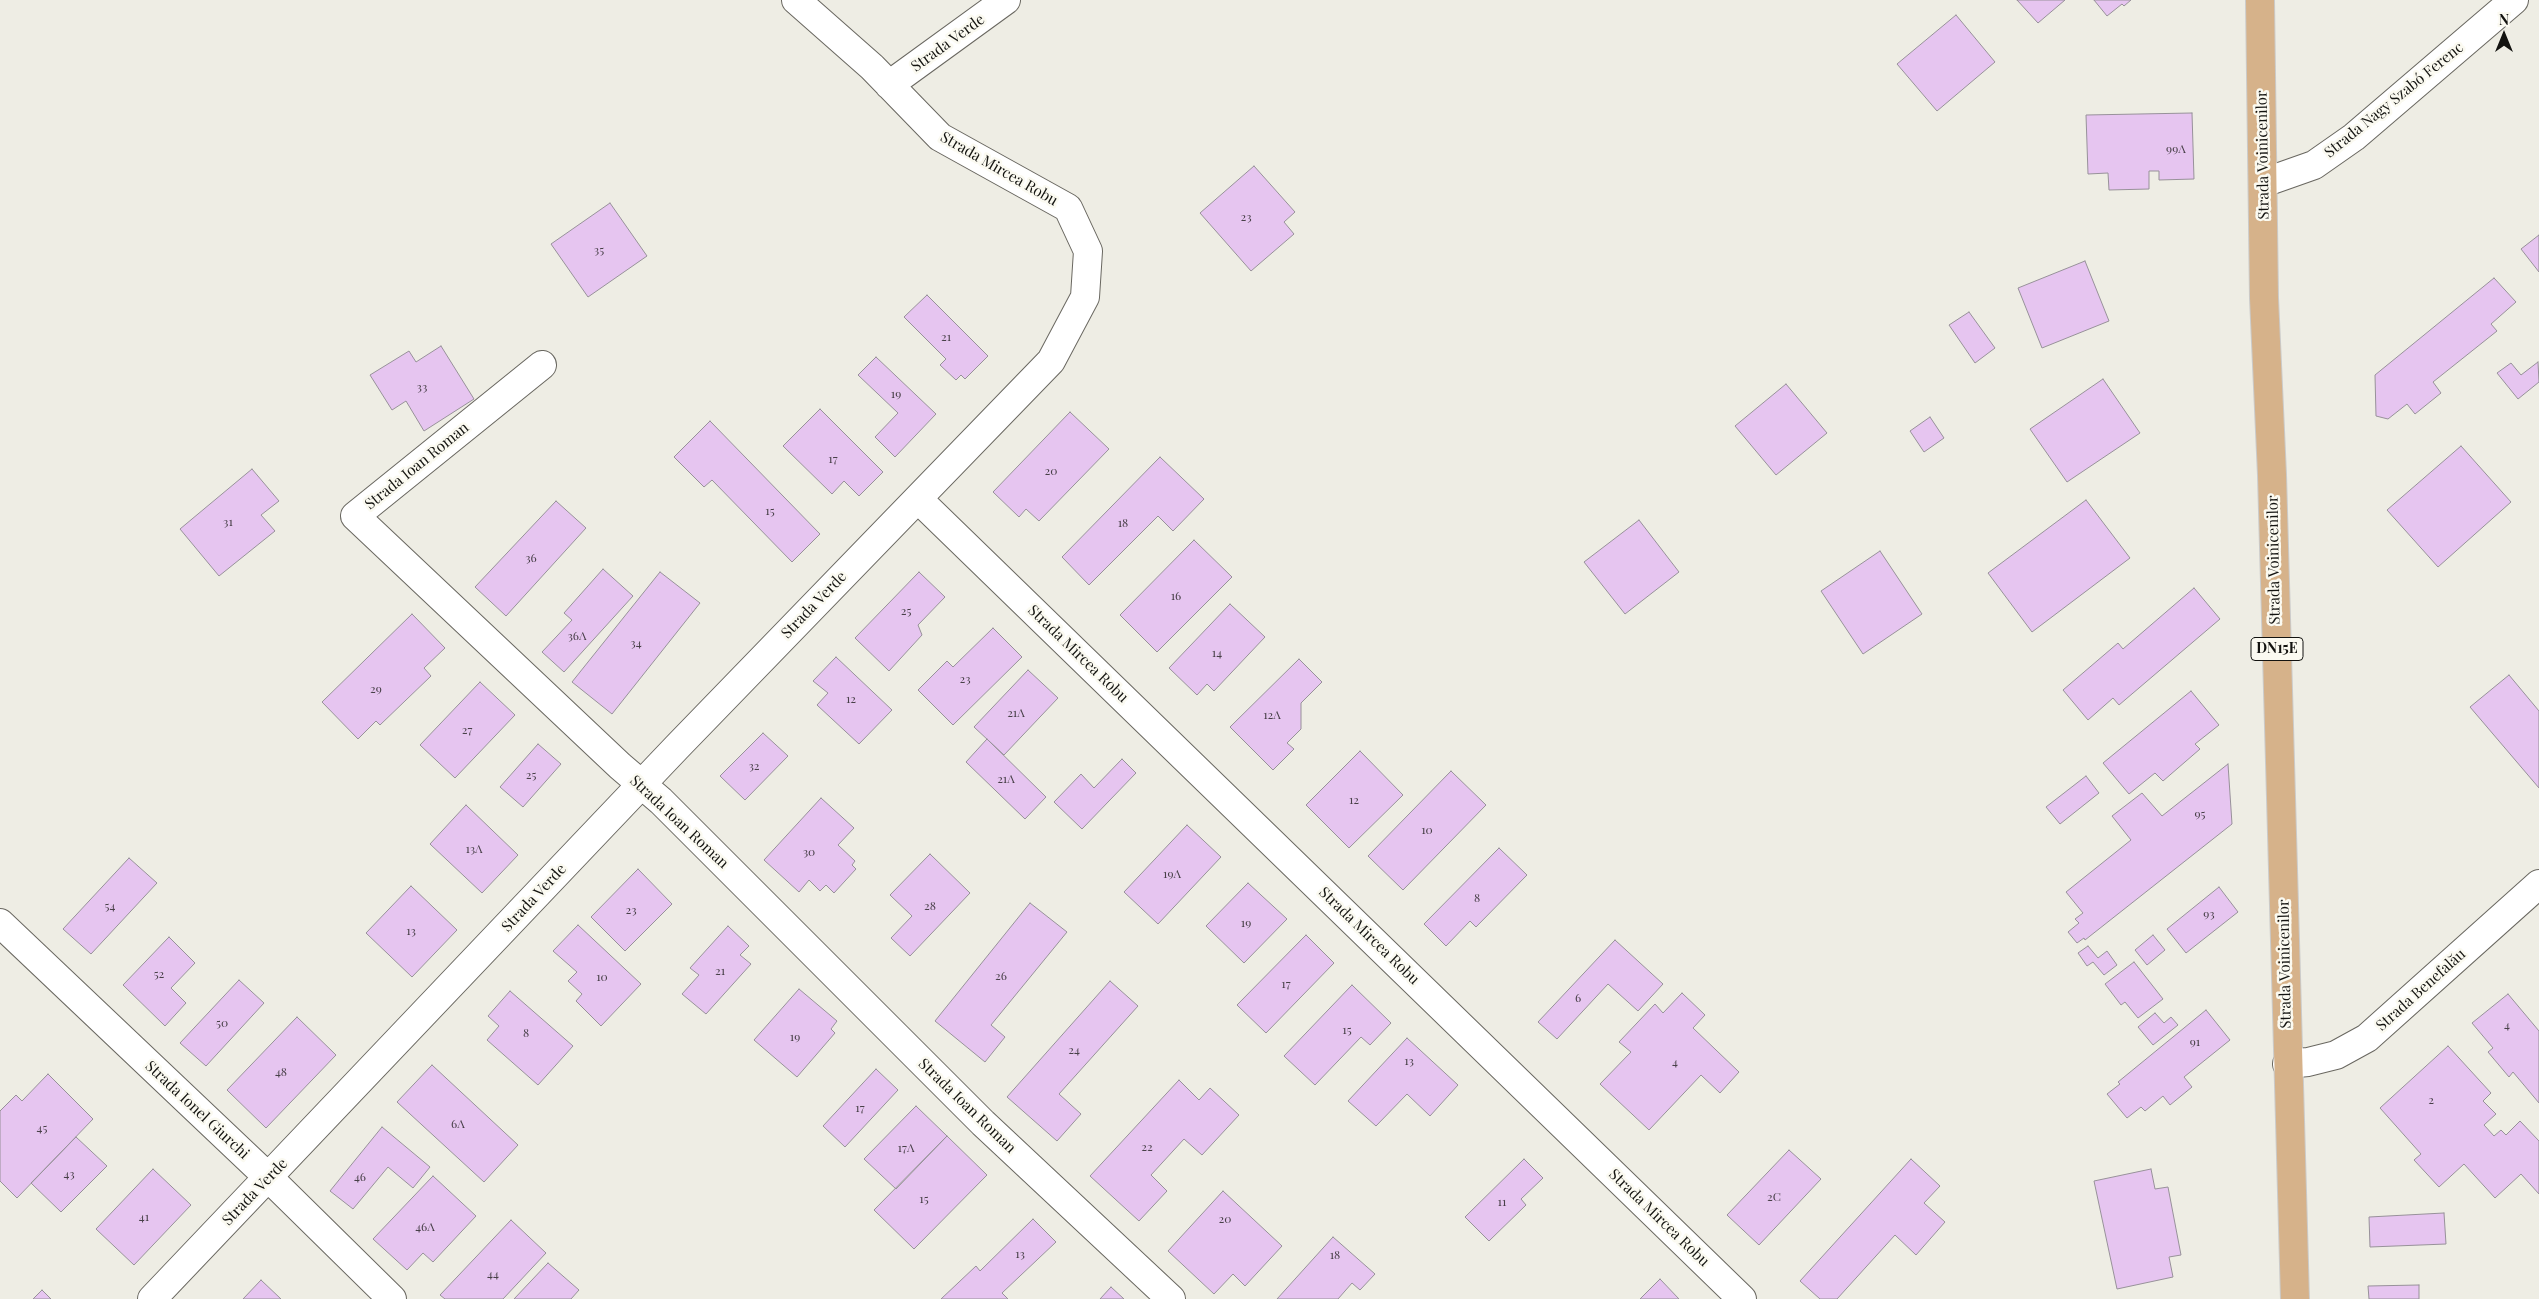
<!DOCTYPE html>
<html>
<head>
<meta charset="utf-8">
<style>
	body { margin:0 }
	#map { position:relative; width:2539px; height:1299px; overflow:hidden; background:#eeede4; font-family:"Playfair Display",serif }
	canvas { display:block }
	.north { position:absolute; left:2479px; top:10px; width:50px; height:50px; -webkit-text-stroke:4px #fbfaf1; paint-order:stroke; rotate:0deg; font-size:14px; font-weight:700; line-height:20px; text-align:center; color:#131310 }
	.north::after { content:''; display:block; margin:auto; width:18px; height:22px; background:#131310; clip-path:polygon(50% 0,100% 100%,50% 72%,0 100%) }
</style>
</head>
<body>
<div id="map">
<canvas width="2539" height="1299"></canvas>
<div class="north">N</div>
</div>
<script>
const context = document.querySelector('canvas').getContext('2d');
context.lineJoin = 'round';
function fill(path, color) { context.fillStyle = color; context.fill(path, 'evenodd'); }
const poly = rows => new Path2D(rows.map(r => 'M' + r).join(''));
function stroke(path, color, width, dash) { context.strokeStyle = color; context.lineWidth = width; context.lineCap = dash ? 'butt' : 'round'; context.setLineDash(dash || []); context.stroke(path); }
function drawText(font, color, halo, rows, align = 'center') {
  context.font = font + ' "Playfair Display",serif'; context.lineWidth = 5; context.setLineDash([]); context.textBaseline = 'middle'; context.strokeStyle = halo; context.fillStyle = color; for (const [text, x, y, turn = 0] of rows) {
    context.save(); context.translate(x, y); context.rotate((+turn || 0) * Math.PI / 180); context.textAlign = isNaN(turn) ? turn : align; if (halo) context.strokeText(text, 0, 0); context.fillText(text, 0, 0); context.restore();
  }
}
const building = poly([
	[2017,0,2065,0,2038,23,2017,0],
	[2094,0,2131,0,2124,6,2122,4,2107,16,2094,0],
	[1956,15,1995,62,1937,111,1897,64,1956,15],
	[2192,113,2194,179,2159,180,2159,171,2149,171,2149,189,2109,190,2108,173,2088,174,2086,115,2192,113],
	[1254,166,1295,212,1284,222,1294,234,1251,271,1200,213,1254,166],
	[610,203,647,256,588,297,551,244,610,203],
	[2539,235,2539,272,2521,249,2539,235],
	[2085,261,2109,321,2042,348,2018,288,2085,261],
	[2494,278,2516,302,2491,324,2497,331,2433,382,2441,393,2415,414,2407,404,2388,419,2376,416,2375,375,2494,278],
	[927,295,988,356,965,379,961,375,956,380,940,365,946,359,904,317,927,295],
	[1969,312,1995,348,1975,363,1949,325,1969,312],
	[441,346,474,399,424,431,406,401,392,410,370,375,409,351,416,362,441,346],
	[876,357,936,414,895,457,875,437,898,413,858,375,876,357],
	[2538,362,2539,382,2518,399,2497,373,2511,363,2521,375,2538,362],
	[2103,379,2140,433,2067,482,2030,429,2103,379],
	[1786,384,1827,433,1776,475,1735,426,1786,384],
	[820,409,883,472,859,496,844,481,832,494,783,446,820,409],
	[1070,412,1109,449,1039,521,1026,509,1019,517,993,492,1070,412],
	[1930,417,1944,438,1924,452,1910,431,1930,417],
	[710,421,820,534,792,562,712,480,704,487,674,457,710,421],
	[2461,446,2511,502,2438,567,2387,510,2461,446],
	[1160,457,1204,499,1173,531,1158,516,1089,585,1062,557,1160,457],
	[252,469,279,501,261,515,275,531,219,576,180,529,252,469],
	[2086,500,2130,558,2032,632,1988,573,2086,500],
	[556,501,586,528,506,616,475,587,556,501],
	[1639,520,1679,572,1625,614,1584,562,1639,520],
	[1194,540,1232,577,1157,652,1120,615,1194,540],
	[1880,551,1922,614,1863,654,1821,591,1880,551],
	[603,569,633,596,564,672,542,652,572,620,564,613,603,569],
	[660,572,700,603,612,714,572,682,660,572],
	[919,572,945,597,918,625,922,635,889,671,855,638,919,572],
	[2194,588,2220,619,2119,705,2113,698,2088,720,2063,690,2118,643,2123,649,2194,588],
	[1230,604,1265,637,1214,691,1207,684,1197,695,1169,668,1230,604],
	[412,614,445,648,424,668,431,676,380,725,376,721,358,739,322,702,412,614],
	[993,628,1022,657,953,725,918,690,947,661,953,667,993,628],
	[836,657,892,710,859,744,817,705,828,693,813,681,836,657],
	[1299,659,1322,682,1301,703,1301,729,1287,743,1294,749,1273,770,1230,727,1299,659],
	[1028,670,1058,698,1004,755,974,727,1028,670],
	[2509,675,2539,711,2539,788,2470,707,2509,675],
	[480,682,515,715,455,778,420,745,480,682],
	[2191,691,2219,725,2195,744,2200,749,2163,781,2155,773,2129,794,2103,763,2191,691],
	[763,733,788,756,745,800,720,776,763,733],
	[987,739,1046,797,1025,819,966,762,987,739],
	[538,744,561,764,523,807,500,787,538,744],
	[1360,751,1403,795,1349,848,1306,805,1360,751],
	[1122,759,1136,773,1082,829,1054,802,1081,774,1094,788,1122,759],
	[2228,764,2232,824,2085,940,2084,938,2077,943,2068,932,2079,923,2075,919,2083,913,2066,892,2131,840,2112,816,2142,793,2162,816,2228,764],
	[1451,771,1486,805,1403,890,1368,856,1451,771],
	[2086,776,2099,793,2060,824,2046,807,2086,776],
	[821,798,854,828,838,845,855,861,852,865,856,869,834,893,826,885,820,891,809,880,799,892,764,860,821,798],
	[466,805,518,855,482,893,430,844,466,805],
	[1187,825,1221,857,1158,924,1124,892,1187,825],
	[1499,848,1527,875,1476,927,1470,921,1446,946,1424,924,1499,848],
	[930,854,970,893,910,956,891,938,912,916,890,895,930,854],
	[129,858,157,883,91,954,63,929,129,858],
	[638,869,672,904,625,951,591,917,638,869],
	[1248,883,1287,919,1244,963,1206,926,1248,883],
	[411,886,457,930,412,977,366,933,411,886],
	[2219,887,2238,912,2186,953,2167,929,2219,887],
	[1030,903,1067,932,991,1025,1005,1037,985,1062,935,1021,1030,903],
	[578,925,641,984,601,1026,576,1001,582,994,568,981,577,972,553,951,578,925],
	[728,926,749,946,740,955,751,964,706,1014,682,994,699,975,690,968,728,926],
	[1306,935,1334,963,1266,1033,1237,1005,1306,935],
	[2153,935,2165,950,2147,965,2135,950,2153,935],
	[169,937,195,963,171,988,186,1003,165,1026,123,985,169,937],
	[1615,940,1663,984,1638,1011,1608,984,1557,1039,1538,1022,1615,940],
	[2088,946,2098,958,2107,951,2117,965,2104,975,2093,962,2087,966,2078,953,2088,946],
	[2134,962,2163,999,2138,1018,2125,1002,2121,1005,2105,984,2134,962],
	[239,980,264,1003,206,1066,180,1043,239,980],
	[1110,981,1138,1006,1059,1094,1081,1114,1057,1141,1007,1097,1110,981],
	[1352,985,1391,1023,1370,1045,1361,1037,1315,1085,1284,1056,1352,985],
	[799,989,837,1021,831,1029,835,1033,797,1077,754,1040,799,989],
	[510,991,573,1046,538,1085,487,1040,499,1026,488,1016,510,991],
	[1682,993,1705,1015,1693,1028,1739,1072,1720,1093,1701,1075,1649,1130,1600,1084,1631,1052,1619,1042,1655,1004,1663,1013,1682,993],
	[2508,994,2539,1031,2539,1103,2513,1072,2509,1077,2488,1052,2493,1048,2472,1023,2508,994],
	[2206,1010,2230,1040,2184,1077,2192,1087,2170,1105,2163,1096,2145,1111,2141,1107,2127,1118,2107,1094,2120,1084,2118,1082,2206,1010],
	[2155,1013,2164,1023,2171,1017,2178,1025,2153,1045,2138,1027,2155,1013],
	[297,1017,336,1055,266,1128,227,1090,297,1017],
	[1407,1038,1458,1085,1430,1116,1407,1094,1376,1126,1348,1101,1407,1038],
	[2448,1046,2491,1093,2483,1101,2496,1114,2484,1125,2494,1136,2501,1130,2506,1135,2520,1121,2539,1141,2539,1194,2521,1174,2495,1198,2464,1164,2439,1187,2414,1160,2421,1154,2380,1108,2448,1046],
	[432,1065,518,1145,484,1182,397,1102,432,1065],
	[876,1069,898,1090,845,1147,823,1126,876,1069],
	[48,1074,93,1119,17,1198,0,1181,0,1111,16,1095,22,1101,48,1074],
	[1179,1080,1199,1100,1210,1088,1239,1115,1202,1155,1184,1139,1151,1175,1167,1191,1139,1221,1090,1176,1179,1080],
	[916,1106,947,1136,896,1189,864,1159,916,1106],
	[382,1127,430,1167,413,1188,388,1167,353,1209,330,1191,382,1127],
	[947,1136,987,1175,914,1249,874,1210,947,1136],
	[76,1137,107,1166,61,1212,31,1183,76,1137],
	[1789,1150,1821,1179,1759,1245,1727,1215,1789,1150],
	[1524,1159,1543,1178,1521,1199,1526,1205,1489,1241,1465,1217,1524,1159],
	[1911,1159,1940,1186,1924,1203,1945,1222,1916,1255,1895,1235,1837,1299,1820,1299,1800,1281,1911,1159],
	[153,1169,191,1205,134,1265,96,1229,153,1169],
	[2151,1169,2155,1189,2168,1187,2181,1255,2169,1257,2173,1277,2117,1289,2094,1181,2151,1169],
	[433,1176,476,1216,433,1262,423,1253,407,1270,373,1239,433,1176],
	[1223,1191,1282,1246,1245,1286,1233,1274,1214,1294,1168,1251,1223,1191],
	[2444,1213,2446,1244,2370,1247,2369,1217,2444,1213],
	[1033,1219,1056,1242,1002,1293,1008,1299,941,1299,976,1266,980,1271,1033,1219],
	[511,1220,546,1253,503,1299,445,1299,440,1295,511,1220],
	[1333,1237,1375,1274,1360,1290,1352,1283,1338,1299,1277,1299,1333,1237],
	[548,1263,579,1290,571,1299,514,1299,548,1263],
	[1660,1279,1679,1299,1640,1299,1660,1279],
	[261,1280,281,1299,243,1299,261,1280],
	[2419,1285,2419,1299,2369,1299,2368,1286,2419,1285],
	[1111,1287,1124,1299,1100,1299,1111,1287],
	[42,1290,51,1299,33,1299,42,1290]
]);
const minor = poly([
	[889,85,1006,0],
	[2263,183,2314,165,2354,137,2514,0],
	[542,365,355,516,620,766,661,801,983,1123,1171,1299],
	[918,499,1742,1299],
	[0,923,269,1178,392,1299],
	[2287,1064,2308,1062,2336,1055,2367,1038,2539,884],
	[152,1299,677,747,1051,361,1085,297,1088,251,1068,208,940,137,872,67,796,0]
]);
const primary = poly([
	[2260,0,2264,298,2272,475,2295,1299]
]);
const numberNames = [
	["99A",2176,149],
	["23",1246,217],
	["35",599,250],
	["21",946,337],
	["33",422,387],
	["19",896,394],
	["17",833,459],
	["20",1051,471],
	["15",770,511],
	["31",228,522],
	["18",1123,523],
	["36",531,558],
	["16",1176,596],
	["25",906,611],
	["36A",577,636],
	["34",636,643],
	["14",1217,653],
	["23",965,679],
	["29",376,689],
	["12",851,699],
	["21A",1016,713],
	["12A",1272,715],
	["27",467,730],
	["32",754,766],
	["25",531,775],
	["21A",1006,779],
	["12",1354,800],
	["95",2200,814],
	["10",1427,830],
	["13A",474,849],
	["30",809,852],
	["19A",1172,874],
	["8",1477,898],
	["54",110,906],
	["28",930,906],
	["23",631,910],
	["93",2209,914],
	["19",1246,923],
	["13",411,931],
	["21",720,971],
	["52",159,974],
	["26",1001,976],
	["10",602,977],
	["17",1286,984],
	["6",1578,998],
	["50",222,1023],
	["4",2507,1025],
	["15",1347,1030],
	["8",526,1033],
	["19",795,1037],
	["91",2195,1042],
	["24",1074,1050],
	["13",1409,1061],
	["4",1675,1062],
	["48",281,1072],
	["2",2431,1100],
	["17",860,1108],
	["6A",458,1124],
	["45",42,1128],
	["22",1147,1147],
	["17A",906,1148],
	["43",69,1174],
	["46",360,1177],
	["2C",1774,1197],
	["15",924,1199],
	["11",1502,1202],
	["41",144,1217],
	["20",1225,1219],
	["46A",425,1227],
	["13",1020,1254],
	["18",1335,1255],
	["44",493,1274]
];
const shields = [
	[2277,649,52]
];
const shieldNames = [
	["DN15E",2277,649]
];
const streetNames = [
	["Strada Verde",948,43,-36],
	["Strada Nagy Szabó Ferenc",2394,100,-39],
	["Strada Voinicenilor",2263,155,-91],
	["Strada Mircea Robu",999,169,30],
	["Strada Ioan Roman",417,466,-39],
	["Strada Voinicenilor",2274,560,-91],
	["Strada Verde",814,605,-46],
	["Strada Mircea Robu",1078,654,44],
	["Strada Ioan Roman",679,822,43],
	["Strada Verde",534,898,-47],
	["Strada Mircea Robu",1369,936,44],
	["Strada Voinicenilor",2285,964,-91],
	["Strada Benefalău",2421,990,-42],
	["Strada Ioan Roman",967,1106,44],
	["Strada Ionel Giurchi",197,1110,43],
	["Strada Verde",255,1192,-46],
	["Strada Mircea Robu",1659,1218,44]
];
fill(building, '#e6c5f0');
stroke(building, '#979199', 1);
stroke(minor, '#696760', 30);
stroke(primary, '#cbcbca', 30);
stroke(minor, '#fff', 28);
stroke(primary, '#d6b28a', 28);
drawText('12px', '#484048', null, numberNames);
for (const [x, y, w] of shields) { const box = new Path2D(); box.roundRect(x - w / 2, y - 11.5, w, 23, 4); context.fillStyle = '#fbfaf1'; context.fill(box); stroke(box, '#131310', 1); }
drawText('bold 14px', '#131310', null, shieldNames);
drawText('15px', '#131310', '#fbfaf1', streetNames);
</script>
</body>
</html>
